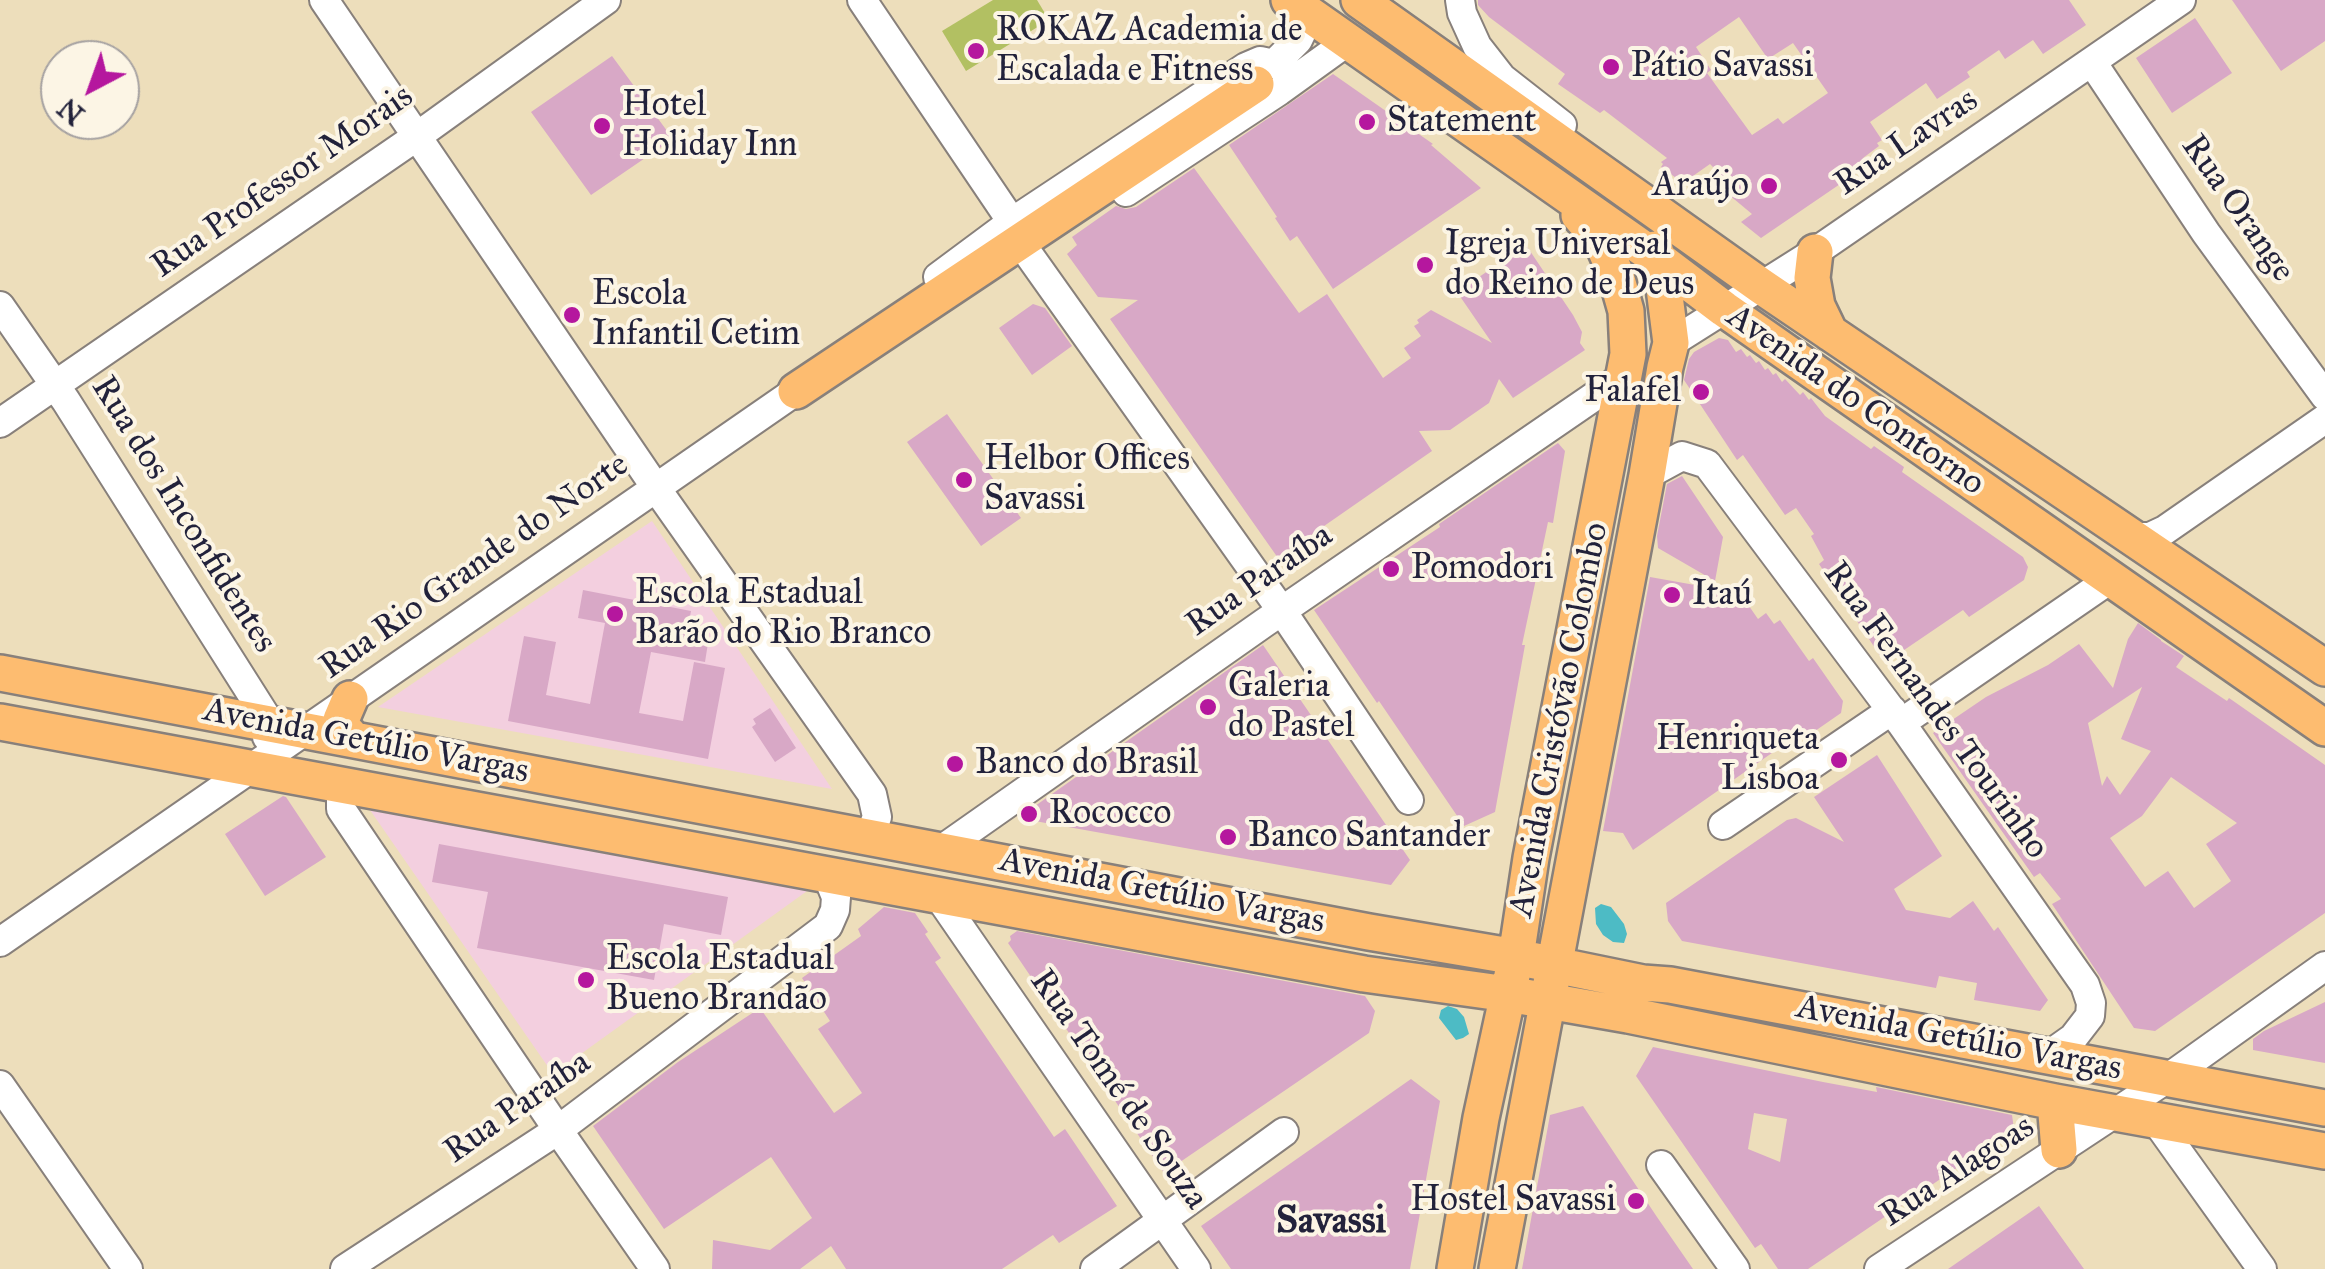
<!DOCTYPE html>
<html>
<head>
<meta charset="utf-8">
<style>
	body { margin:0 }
	#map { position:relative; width:2325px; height:1269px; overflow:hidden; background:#eddebb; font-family:"IM FELL Great Primer",serif }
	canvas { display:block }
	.north { position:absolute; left:40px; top:40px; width:100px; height:100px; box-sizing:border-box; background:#fcf5e5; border:2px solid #a5a1a1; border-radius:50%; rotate:221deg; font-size:28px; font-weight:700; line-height:40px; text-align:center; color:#22223b }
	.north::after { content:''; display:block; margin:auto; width:35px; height:45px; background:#b5179e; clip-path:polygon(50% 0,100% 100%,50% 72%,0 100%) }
</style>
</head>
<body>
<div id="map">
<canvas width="2325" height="1269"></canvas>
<div class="north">N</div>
</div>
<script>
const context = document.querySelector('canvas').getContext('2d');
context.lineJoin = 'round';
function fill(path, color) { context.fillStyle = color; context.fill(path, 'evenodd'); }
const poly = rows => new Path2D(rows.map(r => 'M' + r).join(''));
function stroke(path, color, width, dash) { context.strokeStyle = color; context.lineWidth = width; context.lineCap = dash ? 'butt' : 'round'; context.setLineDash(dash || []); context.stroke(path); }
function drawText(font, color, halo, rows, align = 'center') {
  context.font = font + ' "IM FELL Great Primer",serif'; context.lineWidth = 8; context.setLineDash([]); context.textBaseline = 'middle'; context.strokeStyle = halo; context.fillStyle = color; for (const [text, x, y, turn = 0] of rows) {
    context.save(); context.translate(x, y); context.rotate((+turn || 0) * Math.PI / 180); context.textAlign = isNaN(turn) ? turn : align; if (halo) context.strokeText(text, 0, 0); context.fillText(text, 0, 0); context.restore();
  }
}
const built = poly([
	[652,521,832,789,378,707],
	[361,797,814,886,553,1074]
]);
const green = poly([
	[993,0,1037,0,1049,20,966,71,942,31]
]);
const water = poly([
	[1601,904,1611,907,1624,924,1627,934,1624,943,1613,942,1603,935,1596,924,1595,908],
	[1448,1006,1457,1009,1464,1017,1469,1034,1463,1038,1456,1040,1439,1018,1441,1010]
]);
const building = poly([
	[1478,0,2069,0,2086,25,2043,54,2033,40,2005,59,1999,50,1967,72,1970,77,1937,99,1926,83,1870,122,1882,140,1877,143,1879,146,1863,158,1868,165,1761,238,1741,222,1752,214,1728,194,1725,179,1710,164,1683,183,1661,167,1663,164,1661,162,1667,158,1604,110,1600,113,1558,84,1565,74,1489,17,1478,5],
	[1739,17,1768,59,1793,43,1828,93,1783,124,1778,118,1752,135,1707,73,1711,70,1696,47],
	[2232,0,2325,0,2325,41,2281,71],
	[2195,18,2232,73,2172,113,2136,58],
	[612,56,673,139,591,195,531,112],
	[1333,74,1433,144,1431,145,1481,188,1333,289,1297,236,1290,241,1275,218,1277,217,1229,145],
	[1194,168,1299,313,1327,294,1383,378,1411,358,1404,348,1421,336,1414,326,1419,323,1417,320,1431,310,1492,343,1457,292,1526,245,1573,315,1582,332,1580,343,1585,350,1513,398,1499,379,1489,403,1450,430,1419,431,1432,451,1278,558,1110,319,1138,300,1098,297,1067,254,1077,245,1072,237,1116,206,1126,209,1136,207],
	[1033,304,1045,308,1072,346,1032,375,999,328],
	[1719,338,1728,340,1736,352,1741,349,1747,357,1750,355,1756,363,1759,361,1765,370,1768,368,1773,375,1776,373,1782,382,1785,379,1800,395,1803,392,1809,400,1811,398,1825,416,1871,449,1874,446,1904,467,1902,472,2023,557,2028,567,2024,580,1969,617,1963,610,1885,663,1819,564,1824,560,1811,536,1814,534,1796,508,1785,515,1743,455,1737,460,1688,386,1684,380,1689,359,1694,352],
	[947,414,1021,518,981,546,907,442],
	[1558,443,1565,451,1553,523,1548,522,1522,645,1525,645,1495,812,1464,826,1379,701,1377,703,1314,610,1440,527,1439,524],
	[1682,476,1723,537,1715,581,1658,548,1657,536,1667,484],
	[1650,577,1740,593,1758,619,1766,613,1774,624,1780,620,1809,661,1813,658,1843,701,1841,713,1805,738,1802,732,1633,850,1623,833,1603,831],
	[583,590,691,611,687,634,703,637,702,641,708,643,705,662,651,652,639,713,683,721,694,662,725,668,708,759,508,721,524,636,556,642,546,695,590,704,605,623,578,618],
	[2138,623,2161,640,2161,641,2184,656,2176,667,2227,701,2229,698,2325,765,2325,913,2155,1031,2134,1028,2052,904,2061,899,2040,873,2034,877,1933,733,1986,697,2048,665,2079,644,2113,688,2128,639],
	[2142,687,2121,739,2151,751,2120,795,2107,776,2102,786,2088,723],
	[2171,777,2237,823,2206,844,2231,881,2194,908,2168,871,2145,887,2110,838,2142,816],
	[1263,645,1410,860,1391,885,1018,818],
	[770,708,796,748,775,762,752,727,756,724,753,719],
	[1877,755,1942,856,1894,889,1906,910,1950,918,1973,901,1994,931,1998,927,2048,1000,2040,1011,1974,1000,1977,983,1939,976,1936,988,1682,941,1668,921,1666,903,1787,820,1796,818,1844,842,1814,797],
	[283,796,286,797,326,857,265,896,225,834],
	[439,844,728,897,721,935,664,924,654,980,477,948,488,892,432,882],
	[884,907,915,913,928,932,925,934,941,958,935,962,1054,1137,1065,1129,1117,1206,1059,1243,1053,1235,1002,1269,846,1269,831,1246,800,1269,712,1269,713,1240,770,1250,812,1218,771,1157,664,1229,593,1126,678,1062,760,1008,834,1113,862,1093,818,1029,830,1021,802,978,861,936,858,929],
	[1017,931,1365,996,1375,1011,1369,1033,1164,1173,1008,943,1011,940,1010,936],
	[2325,1002,2325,1063,2253,1050,2253,1039,2264,1031],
	[1653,1047,1823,1082,1877,1092,1876,1087,2012,1115,2014,1129,1808,1269,1778,1269,1761,1244,1755,1248,1636,1076],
	[1754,1113,1787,1119,1780,1162,1748,1149],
	[1411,1079,1440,1101,1410,1269,1231,1269,1201,1226],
	[1583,1106,1657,1217,1693,1269,1522,1269,1550,1115],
	[2039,1206,2084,1269,1948,1269]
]);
const minor = poly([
	[324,0,656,488,872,794,877,817,869,837],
	[862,0,1012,222],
	[1460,0,1462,13,1477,46,1502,78,1562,125],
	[2092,62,2206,233,2325,396],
	[1274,64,1298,40,1310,15],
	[1126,192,1279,91,1347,42],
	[1029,255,1282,611,1409,800],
	[938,277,1012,222,1246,67,1260,61,1274,64],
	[0,306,66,401,270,723,267,737],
	[1671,343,1815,252,2181,0],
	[0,423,416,137,606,0],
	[1647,475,1682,456,1707,464,1901,723,2085,985,2091,1003,2090,1016,2073,1038,2049,1055],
	[2135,537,2150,537,2165,530,2325,419],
	[1901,723,2109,580],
	[352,787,341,800,341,809,558,1130,655,1269],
	[1723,825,1892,710],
	[941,850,1264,623,1624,376],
	[937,894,1196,1269],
	[0,942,796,391,810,379],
	[0,1085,128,1269],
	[2156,1121,2262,1269],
	[1661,1165,1735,1269],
	[345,1269,558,1130,828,926,835,910,836,897,827,875],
	[1095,1269,1284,1132],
	[1879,1269,2168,1078,2325,966]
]);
const major = poly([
	[1289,0,1658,259,1724,309,2325,728],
	[1359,0,1761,286,2325,668],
	[1815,252,1812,278,1817,306,1830,333],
	[796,391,1256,84],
	[0,673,1369,932,1516,957,1643,983,1670,985,2325,1108],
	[350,699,341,720,343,728,353,739],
	[0,722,1364,974,1508,994,1628,1015,2055,1102,2325,1151],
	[2055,1102,2059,1150],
	[1455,1269,1481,1118,1516,957,1531,858,1628,354,1626,311,1615,272,1602,242,1579,215],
	[1497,1269,1647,475,1665,367,1671,343,1664,288,1655,249]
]);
const markers = [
	[976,51,10,"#b5179e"],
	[1611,67,10,"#b5179e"],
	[1367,122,10,"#b5179e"],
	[602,126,10,"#b5179e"],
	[1769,186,10,"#b5179e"],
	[1425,265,10,"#b5179e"],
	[572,315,10,"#b5179e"],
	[1701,392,10,"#b5179e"],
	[964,480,10,"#b5179e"],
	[1391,569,10,"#b5179e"],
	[1672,595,10,"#b5179e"],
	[615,614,10,"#b5179e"],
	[1208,707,10,"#b5179e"],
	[1839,760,10,"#b5179e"],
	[955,764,10,"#b5179e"],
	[1029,814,10,"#b5179e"],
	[1228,837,10,"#b5179e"],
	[586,980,10,"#b5179e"],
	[1636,1201,10,"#b5179e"]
];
const poiNames = [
	["ROKAZ Academia de",996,31],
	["Escalada e Fitness",996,71],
	["Pátio Savassi",1631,67],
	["Hotel",622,106],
	["Holiday Inn",622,146],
	["Statement",1387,122],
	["Araújo",1749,186,"right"],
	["Igreja Universal",1445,245],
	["do Reino de Deus",1445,285],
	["Escola",592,295],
	["Infantil Cetim",592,335],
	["Falafel",1681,392,"right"],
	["Helbor Offices",984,460],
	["Savassi",984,500],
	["Pomodori",1411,569],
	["Escola Estadual",635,594],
	["Barão do Rio Branco",635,634],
	["Itaú",1692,595],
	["Galeria",1228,687],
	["do Pastel",1228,727],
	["Henriqueta",1819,740,"right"],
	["Lisboa",1819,780,"right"],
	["Banco do Brasil",975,764],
	["Rococco",1049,814],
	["Banco Santander",1248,837],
	["Escola Estadual",606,960],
	["Bueno Brandão",606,1000],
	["Hostel Savassi",1616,1201,"right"]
];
const streetNames = [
	["Rua Lavras",1907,143,-34],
	["Rua Professor Morais",283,182,-35],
	["Rua Orange",2237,209,55],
	["Avenida do Contorno",1855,401,35],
	["Rua dos Inconfidentes",183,515,58],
	["Rua Rio Grande do Norte",475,567,-35],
	["Rua Paraíba",1260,581,-35],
	["Rua Fernandes Tourinho",1935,711,54],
	["Avenida Cristóvão Colombo",1560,720,-79],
	["Avenida Getúlio Vargas",366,742,11],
	["Avenida Getúlio Vargas",1162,892,11],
	["Avenida Getúlio Vargas",1959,1039,11],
	["Rua Tomé de Souza",1118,1090,55],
	["Rua Paraíba",518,1108,-35],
	["Rua Alagoas",1958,1172,-33]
];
const neighbourhoodNames = [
	["Savassi",1331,1223]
];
fill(built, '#f3cfdf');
fill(green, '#b2c062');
fill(water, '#4dbbc5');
fill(building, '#d8a8c6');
stroke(minor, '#88807b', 32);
stroke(major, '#88807b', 40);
stroke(minor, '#fff', 28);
stroke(major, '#fdbc70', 35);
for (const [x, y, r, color] of markers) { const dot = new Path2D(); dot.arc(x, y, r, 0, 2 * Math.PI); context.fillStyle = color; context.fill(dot); stroke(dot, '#fcf5e5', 4); }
drawText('35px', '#22223b', '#fcf5e5', poiNames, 'left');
drawText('35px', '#22223b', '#fcf5e5', streetNames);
drawText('bold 38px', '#22223b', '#fcf5e5', neighbourhoodNames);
</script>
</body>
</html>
